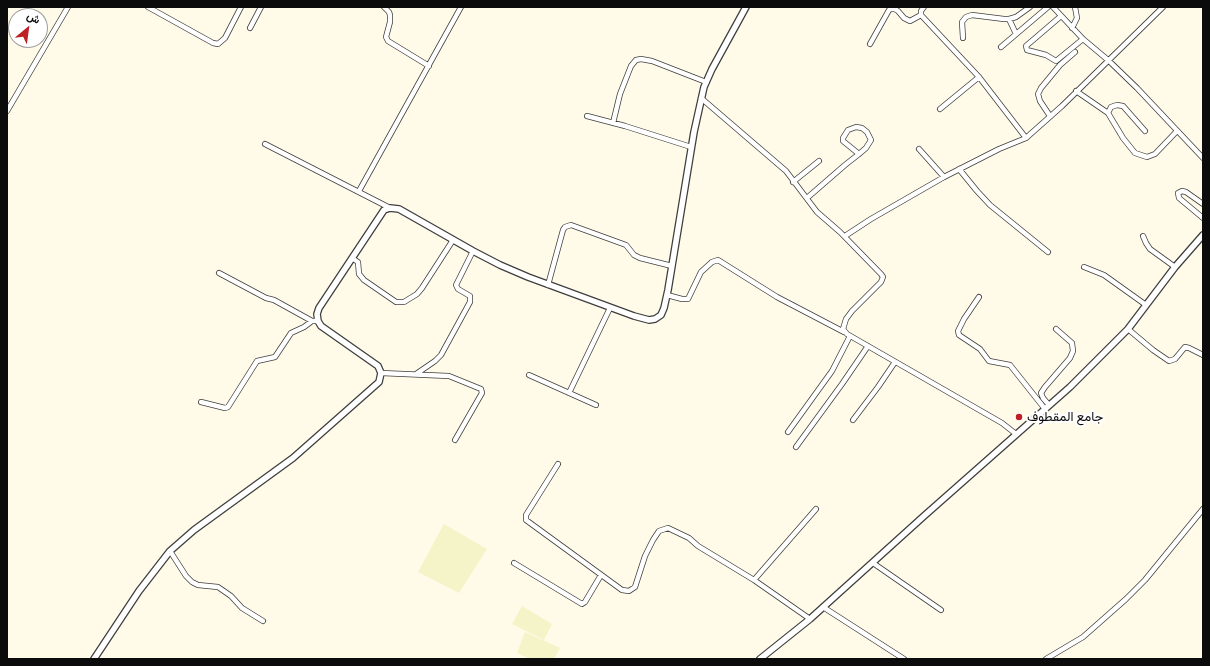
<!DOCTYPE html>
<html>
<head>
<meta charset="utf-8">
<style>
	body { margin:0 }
	#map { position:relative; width:1210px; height:666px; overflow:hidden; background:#fffbe8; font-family:"Zilla Slab",Vazirmatn,serif }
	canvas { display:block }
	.frame { position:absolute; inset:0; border:8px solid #0b0b0b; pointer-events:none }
	.north { position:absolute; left:8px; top:8px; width:40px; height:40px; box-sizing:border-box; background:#fff; border:1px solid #9d9d9d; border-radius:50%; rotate:29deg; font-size:11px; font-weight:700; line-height:16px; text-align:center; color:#0b0b0b }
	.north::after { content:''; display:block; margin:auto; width:14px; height:18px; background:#be1f22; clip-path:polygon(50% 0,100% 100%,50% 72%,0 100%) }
</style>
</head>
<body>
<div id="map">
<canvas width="1210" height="666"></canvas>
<div class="frame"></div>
<div class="north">ش</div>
</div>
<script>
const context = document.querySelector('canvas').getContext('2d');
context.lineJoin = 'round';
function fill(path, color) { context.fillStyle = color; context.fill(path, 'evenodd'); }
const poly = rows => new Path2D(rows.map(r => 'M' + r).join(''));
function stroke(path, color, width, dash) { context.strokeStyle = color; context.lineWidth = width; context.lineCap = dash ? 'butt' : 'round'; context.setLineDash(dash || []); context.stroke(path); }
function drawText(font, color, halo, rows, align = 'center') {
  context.font = font + ' "Zilla Slab",Vazirmatn,serif'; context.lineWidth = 4; context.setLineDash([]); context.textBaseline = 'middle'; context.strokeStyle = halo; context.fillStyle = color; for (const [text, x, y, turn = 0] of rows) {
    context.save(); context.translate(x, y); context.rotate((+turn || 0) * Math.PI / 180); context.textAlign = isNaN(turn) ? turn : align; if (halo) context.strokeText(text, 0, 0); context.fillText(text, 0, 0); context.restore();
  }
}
const farmland = poly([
	[444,524,487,549,459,593,418,572],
	[522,606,552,624,544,640,512,624],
	[525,632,560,648,554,659,530,659,517,653]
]);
const minor = poly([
	[148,7,213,43,218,44,225,38,241,7],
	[384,7,389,12,390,15,390,22,386,37,388,41,429,66],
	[924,7,921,11,921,15,979,77,1026,138],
	[1053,7,1083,39,1108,60,1137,88,1203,158],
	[1061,16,1026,46,1027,50,1046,55,1056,61,1083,39],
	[1009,19,1016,34],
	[250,28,261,7],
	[1072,28,1077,18,1075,7],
	[963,38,962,22,966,17,972,15,1004,19,1009,19,1016,17,1030,7],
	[870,44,889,10,893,8,898,11,904,18,910,21,921,15],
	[1001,47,1048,7],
	[1076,91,1108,113],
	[701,98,786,171,817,212,840,232,881,274,883,277,881,282,852,311,846,319,843,329,847,334,1002,423,1016,434],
	[940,109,979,77],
	[7,111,68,7],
	[587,116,625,126,691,147],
	[1050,116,1040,101,1038,94,1041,88,1060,65,1075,52],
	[613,123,620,94,631,66,636,60,641,59,652,61,706,82],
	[1145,131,1123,106,1117,105,1111,107,1108,113,1123,138,1135,153,1147,157,1155,154,1177,131],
	[265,144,390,208],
	[919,149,944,177],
	[959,169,977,191,990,205,1048,252],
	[793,182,819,161],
	[359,191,461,7],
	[807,198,845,165,859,154,866,148,871,140,867,132,862,128,856,127,848,130,843,138,843,141,859,154],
	[1203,204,1186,192,1182,191,1178,193,1179,198,1203,218],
	[845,236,871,219,944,177,999,149,1026,138,1062,106,1163,7],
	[1143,236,1146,243,1150,249,1175,267],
	[352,258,358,262,359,274,364,280,396,302,404,302,417,294,422,288,453,240],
	[1084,267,1104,275,1146,305],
	[219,273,266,298,274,300,312,321],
	[548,285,563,230,565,227,571,225,626,245,634,255,640,258,672,266],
	[667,295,682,299,688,299,701,272,712,262,718,260,777,297,844,332],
	[979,297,964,319,958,331,959,335,980,349,989,361,1010,365,1045,409],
	[1128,329,1153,350,1169,361,1175,359,1185,347,1189,348,1203,355],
	[381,373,449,376,481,389,482,393,455,440],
	[416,374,435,361,441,355,470,302,470,296,458,289,456,285,473,251],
	[529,375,596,405],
	[569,393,610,308],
	[201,402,225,408,228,407,257,361,275,357,291,333,304,327,312,321,318,321],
	[1049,405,1043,398,1041,393,1045,387,1070,358,1073,351,1072,343,1056,329],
	[853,420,878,387,895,362],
	[788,432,832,371,850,336],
	[796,447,842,384,868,346],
	[558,464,526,515,526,520,622,590,629,591,635,587,645,556,653,540,659,531,668,528,689,538,698,546,754,580,810,619],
	[170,551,186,576,192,582,198,585,218,587,231,596,242,608,263,621],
	[514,563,582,604,585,602,601,575],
	[873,563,941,610],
	[754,580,816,509],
	[823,607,904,659],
	[1046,659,1083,637,1126,599,1145,580,1203,509]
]);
const tertiary = poly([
	[94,659,139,591,170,551,194,530,293,458,379,382,381,373,378,366,321,326,318,321,317,314,319,308,384,210,390,208,399,209,473,251,500,265,528,277,634,316,649,320,655,319,661,315,664,308,668,290,694,132,704,87,712,69,746,7],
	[760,659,810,619,924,516,1070,387,1128,329,1175,267,1203,235]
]);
const markers = [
	[1019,417,4,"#be1f22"]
];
const poiNames = [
	["جامع المقطوف",1027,417]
];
fill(farmland, '#f5f3c8');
stroke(minor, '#3e3e3e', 6);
stroke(tertiary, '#3e3e3e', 8);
stroke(minor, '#fff', 4.5);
stroke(tertiary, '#fff', 5.5);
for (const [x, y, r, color] of markers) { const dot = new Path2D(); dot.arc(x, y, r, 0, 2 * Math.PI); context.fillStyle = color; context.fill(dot); stroke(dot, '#fff', 1.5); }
drawText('13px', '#0b0b0b', '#fff', poiNames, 'left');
</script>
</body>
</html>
